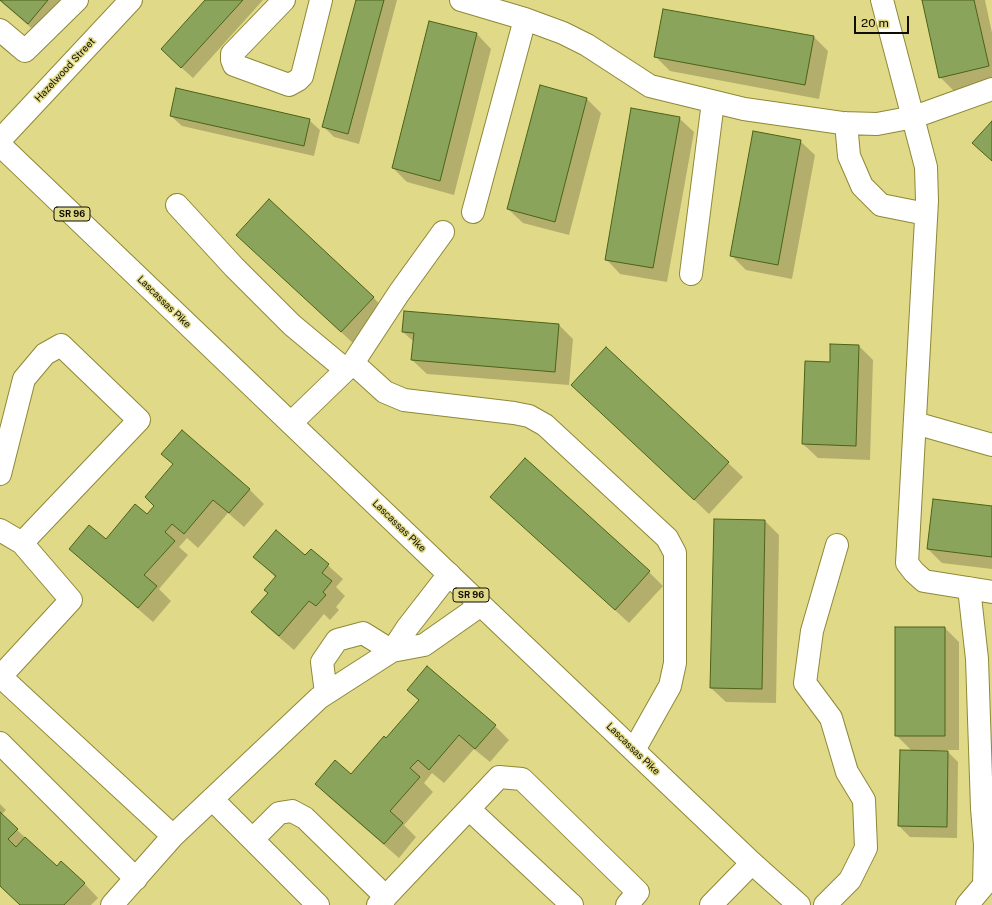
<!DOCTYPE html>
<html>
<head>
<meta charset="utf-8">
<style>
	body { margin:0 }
	#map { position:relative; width:992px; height:905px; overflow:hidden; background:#e0da88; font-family:"Public Sans",sans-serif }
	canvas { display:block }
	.scale { position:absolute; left:854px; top:16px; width:55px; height:18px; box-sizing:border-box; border:2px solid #0f0c00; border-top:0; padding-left:5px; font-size:12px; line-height:14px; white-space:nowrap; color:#0f0c00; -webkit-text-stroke:3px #e0da88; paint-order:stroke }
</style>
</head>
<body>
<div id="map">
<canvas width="992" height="905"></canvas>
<div class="scale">20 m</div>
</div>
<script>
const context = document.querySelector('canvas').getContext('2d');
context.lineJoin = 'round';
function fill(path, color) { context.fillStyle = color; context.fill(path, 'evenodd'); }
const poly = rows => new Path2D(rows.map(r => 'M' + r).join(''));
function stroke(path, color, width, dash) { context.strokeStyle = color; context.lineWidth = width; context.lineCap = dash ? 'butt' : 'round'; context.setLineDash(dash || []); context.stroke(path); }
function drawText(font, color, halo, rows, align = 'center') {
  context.font = font + ' "Public Sans",sans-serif'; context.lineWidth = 3; context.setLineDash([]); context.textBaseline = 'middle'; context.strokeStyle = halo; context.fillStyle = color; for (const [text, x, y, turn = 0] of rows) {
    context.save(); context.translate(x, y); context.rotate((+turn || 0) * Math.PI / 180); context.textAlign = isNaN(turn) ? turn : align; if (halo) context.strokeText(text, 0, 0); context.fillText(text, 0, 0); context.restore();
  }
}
const shadow = poly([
	[0,0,74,0,43,38,0,1],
	[207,0,263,0,193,78,173,60],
	[357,0,397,0,359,144,334,137,323,126],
	[923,0,985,0,992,33,992,83,954,91,940,77],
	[430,22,477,34,491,49,454,195,407,182,393,168],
	[814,37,828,51,819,99,670,71,656,57],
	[540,87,587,99,601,113,569,235,523,223,508,209],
	[171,116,309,120,320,130,314,156,182,126],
	[679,118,694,132,667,282,620,274,606,259],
	[800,141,815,155,792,279,746,270,732,256],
	[252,249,373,297,387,312,356,346],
	[559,325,573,339,569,385,427,374,412,360,414,342,403,332],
	[859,346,873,360,870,460,818,458,803,444,831,363],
	[606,349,743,477,709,514,572,385],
	[182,431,250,490,264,504,244,527,228,513,198,548,187,538,179,547,188,555,159,589,171,601,153,622,85,563,71,549,106,540,147,516,155,506,174,465,162,454],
	[491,497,649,572,663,586,629,623],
	[992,507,992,569,942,563,928,549],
	[765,521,779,535,776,703,726,702,711,688],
	[311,550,343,579,336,587,345,596,336,607,339,610,330,620,324,614,294,650,267,627,253,612,269,593,276,578,255,557,305,557],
	[945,628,959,642,959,750,937,750,937,752,948,752,958,762,957,838,910,837,899,826,912,751,896,735],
	[408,689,495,726,509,740,490,762,474,749,444,783,432,773,424,783,433,792,404,825,416,837,399,858,330,798,316,784,351,776,386,739,419,701],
	[0,804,6,810,1,815,30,842,57,868,84,883,98,898,91,905,20,905,0,886]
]);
const building = poly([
	[0,0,48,0,28,24,0,0],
	[205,0,243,0,181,68,161,49,205,0],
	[356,0,384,0,348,134,322,127,356,0],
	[922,0,974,0,989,66,939,78,922,0],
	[663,9,814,36,805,85,654,57,663,9],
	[429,21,477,33,440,181,392,168,429,21],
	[540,85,587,98,555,222,507,209,540,85],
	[176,88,310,119,304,146,170,116,176,88],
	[631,108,680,117,653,268,605,260,631,108],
	[992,121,992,161,972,143,992,121],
	[753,131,801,140,778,265,730,256,753,131],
	[269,199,374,297,341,332,236,235,269,199],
	[404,311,559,324,555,372,411,360,414,333,402,332,404,311],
	[830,344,859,345,856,446,802,444,805,361,830,362,830,344],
	[606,347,729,462,694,500,571,385,606,347],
	[182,430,250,489,229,513,213,500,184,534,172,524,165,532,175,541,144,575,157,586,138,608,69,549,89,525,106,539,135,504,147,514,154,506,145,497,173,464,161,454,182,430],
	[525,458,650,571,615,610,490,497,525,458],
	[933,499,992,506,992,557,927,549,933,499],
	[714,519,765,520,762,689,710,688,714,519],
	[276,530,305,555,311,549,329,564,322,573,332,581,323,592,326,595,316,606,309,601,279,636,251,612,268,593,264,590,276,576,253,557,276,530],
	[895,627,945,627,945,736,895,736,895,627],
	[427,666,496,725,475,749,459,735,429,770,418,760,410,768,420,777,390,811,403,823,384,844,315,784,335,760,351,774,384,736,386,738,419,700,407,690,427,666],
	[900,750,948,751,947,827,898,826,900,750],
	[0,812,18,829,8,839,16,847,25,837,57,866,61,861,85,883,64,905,20,905,0,886,0,812]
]);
const minor = poly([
	[284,0,232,54,232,60,234,65,289,85,298,80,302,76,321,0],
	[461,0,525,19,563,33,587,45,650,86,744,109,842,123,877,124,914,117,992,89],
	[882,0,926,167,927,201,907,563,914,572,924,581,992,592],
	[0,30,25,51,77,0],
	[846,123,849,156,862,186,881,205,926,214],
	[0,140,131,0],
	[177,205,234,267,292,325,346,370],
	[473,212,525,19],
	[691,274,713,102],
	[353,363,385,392,404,400,514,413,529,416,545,425,667,538,675,553,675,663,670,686,634,750],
	[291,423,353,363,399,293,443,232],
	[915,423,992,445],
	[0,474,24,379,45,354,61,345,139,420,22,543],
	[0,530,22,543,71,600,0,677],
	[392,651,407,628,449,574],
	[0,676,173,836],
	[326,693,322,662,337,640,363,633,392,651],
	[0,743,136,879],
	[212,799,318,905],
	[469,809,572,905],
	[253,839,279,813,292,811,305,818,386,897],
	[112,905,173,836,319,698,392,651,424,645,481,605],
	[378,905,499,777,522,779,638,892,627,905],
	[711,905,752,863],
	[825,905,850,880,866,848,864,800,847,772,831,718,805,683,812,631,837,545],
	[967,905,984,885,985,845,982,808,977,659,969,588]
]);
const major = poly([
	[0,145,481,605,752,863,799,905]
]);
const shields = [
	[72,214,36],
	[471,595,36]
];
const shieldNames = [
	["SR 96",72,214],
	["SR 96",471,595]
];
const streetNames = [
	["Hazelwood Street",65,70,-47],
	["Lascassas Pike",164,302,44],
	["Lascassas Pike",399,526,44],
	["Lascassas Pike",633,749,44]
];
fill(shadow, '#0003');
fill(building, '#8ba45b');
stroke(building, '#4c6216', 1);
stroke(minor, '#8e8837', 24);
stroke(major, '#8e8837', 24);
stroke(minor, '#fff', 22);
stroke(major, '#fff', 22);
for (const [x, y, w] of shields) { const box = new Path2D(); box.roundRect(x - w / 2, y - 7, w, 14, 3); context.fillStyle = '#e0da88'; context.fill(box); stroke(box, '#0f0c00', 1); }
drawText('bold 9px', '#0f0c00', null, shieldNames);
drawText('10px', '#0f0c00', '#e0da88', streetNames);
</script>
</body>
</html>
